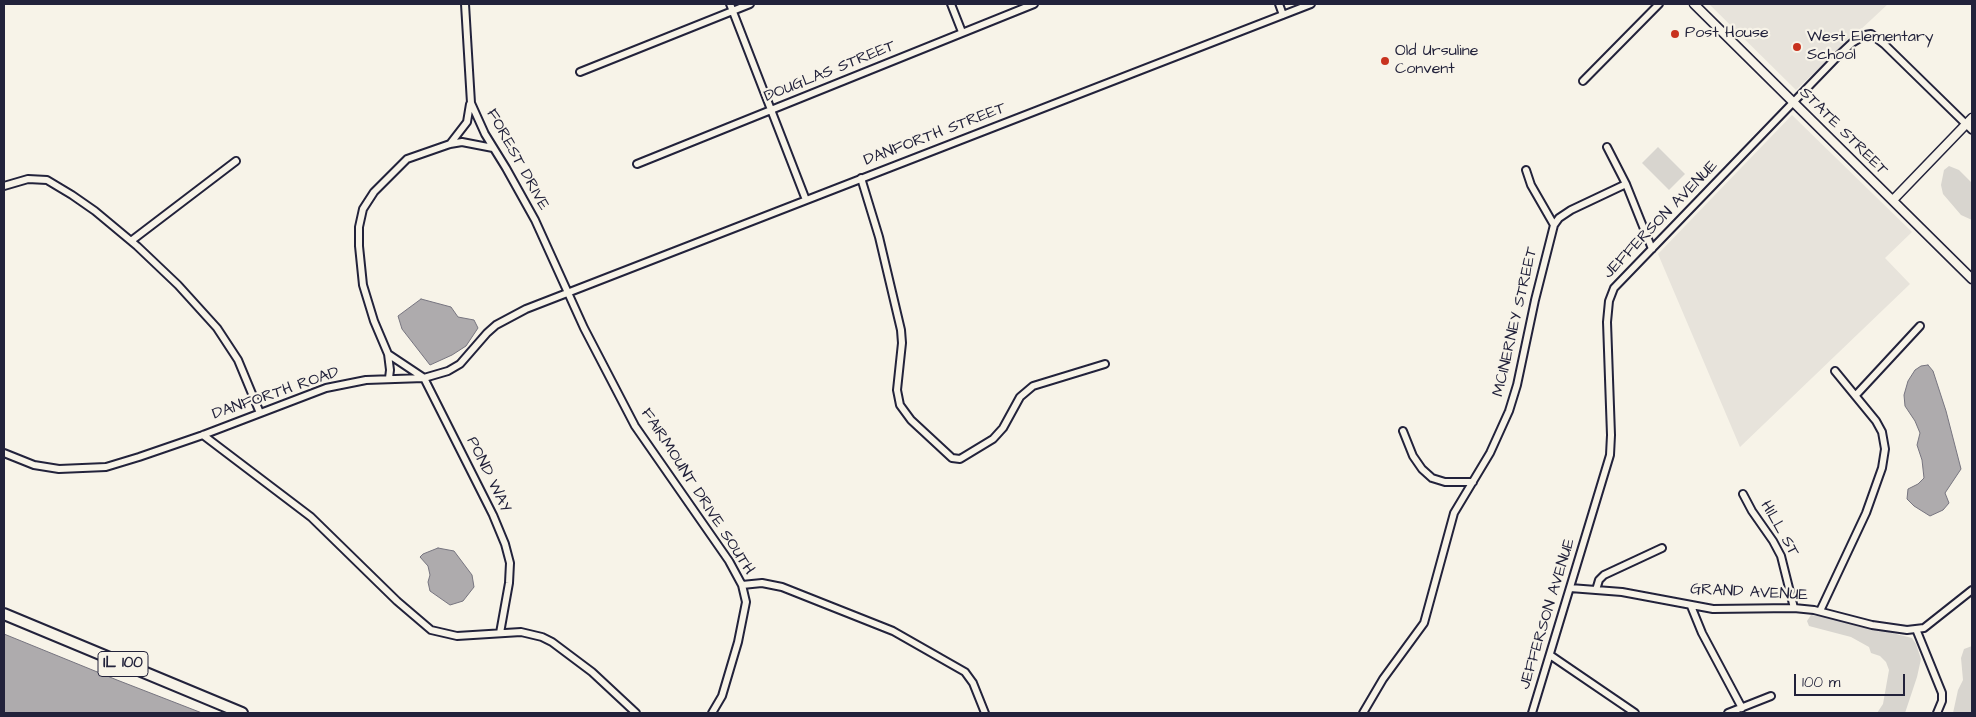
<!DOCTYPE html>
<html>
<head>
<meta charset="utf-8">
<style>
	body { margin:0 }
	#map { position:relative; width:1976px; height:717px; overflow:hidden; background:#f7f3e8; font-family:"Architects Daughter",sans-serif }
	canvas { display:block }
	.frame { position:absolute; inset:0; border:5px solid #22223b; pointer-events:none }
	.scale { position:absolute; left:1794px; top:674px; width:111px; height:22px; box-sizing:border-box; border:2px solid #22223b; border-top:0; padding-left:6px; font-size:15px; line-height:18px; white-space:nowrap; color:#22223b; -webkit-text-stroke:4px #f7f3e8; paint-order:stroke }
</style>
</head>
<body>
<div id="map">
<canvas width="1976" height="717"></canvas>
<div class="frame"></div>
<div class="scale">100 m</div>
</div>
<script>
const context = document.querySelector('canvas').getContext('2d');
context.lineJoin = 'round';
function fill(path, color) { context.fillStyle = color; context.fill(path, 'evenodd'); }
const poly = rows => new Path2D(rows.map(r => 'M' + r).join(''));
function stroke(path, color, width, dash) { context.strokeStyle = color; context.lineWidth = width; context.lineCap = dash ? 'butt' : 'round'; context.setLineDash(dash || []); context.stroke(path); }
function drawText(font, color, halo, rows, align = 'center') {
  context.font = font + ' "Architects Daughter",sans-serif'; context.lineWidth = 4.5; context.setLineDash([]); context.textBaseline = 'middle'; context.strokeStyle = halo; context.fillStyle = color; for (const [text, x, y, turn = 0] of rows) {
    context.save(); context.translate(x, y); context.rotate((+turn || 0) * Math.PI / 180); context.textAlign = isNaN(turn) ? turn : align; if (halo) context.strokeText(text, 0, 0); context.fillText(text, 0, 0); context.restore();
  }
}
const built = poly([
	[1709,4,1888,4,1796,90],
	[1792,115,1912,232,1885,258,1910,284,1740,447,1658,254]
]);
const green = poly([
	[1658,147,1685,174,1669,190,1642,163],
	[1949,166,1959,170,1972,183,1972,220,1961,215,1943,194,1941,185,1944,170],
	[1811,615,1833,618,1912,638,1916,644,1921,659,1917,677,1905,713,1877,713,1883,704,1889,670,1886,662,1880,656,1871,653,1869,647,1851,637,1809,626,1807,621],
	[1972,646,1972,713,1953,713,1958,690,1963,680,1961,658,1964,649]
]);
const water = poly([
	[421,299,451,307,458,317,474,320,478,328,466,346,452,355,430,365,402,329,398,316,421,299],
	[1928,365,1933,371,1946,411,1961,469,1945,493,1949,503,1943,510,1930,516,1914,506,1907,499,1908,489,1918,484,1924,478,1922,460,1917,445,1920,433,1915,421,1905,406,1904,395,1908,381,1915,370,1921,366,1928,365],
	[438,548,454,551,472,575,474,587,463,601,450,605,430,591,428,582,430,575,428,566,420,557,423,554,438,548],
	[4,634,117,680,202,713,4,713,4,634]
]);
const minor = poly([
	[465,4,471,103,485,134,506,168,535,220,584,328,635,426,729,561,742,585,746,602,738,642,722,696,712,713],
	[730,4,806,200],
	[951,4,962,32],
	[1279,4,1283,15],
	[580,72,750,4],
	[1583,81,1659,4],
	[450,144,467,122,470,104],
	[1607,147,1626,184,1652,249],
	[493,148,462,142,450,144,407,159,374,192,363,209,359,227,359,246,363,285,374,321,388,354,424,378,493,515,505,544,510,563,509,583,500,633],
	[637,164,1034,4],
	[1526,170,1531,185,1554,225],
	[861,178,879,237,901,330,902,343,897,390,900,405,911,420,952,458,960,459,993,439,1003,428,1020,397,1033,386,1105,364],
	[4,186,28,179,47,180,72,195,95,211,137,246,178,285,217,328,238,360,260,413],
	[131,241,236,161],
	[388,354,390,370,389,378],
	[1856,395,1920,326],
	[1403,431,1413,456,1422,469,1432,478,1445,482,1473,482],
	[203,435,311,517,397,601,431,630,457,636,521,632,542,637,552,642,592,672,636,713],
	[4,453,34,465,59,469,106,467,139,457,203,435,326,388,366,380,424,378,448,371,460,364,487,333,496,325,526,309,1311,4],
	[1743,494,1752,511,1773,541,1781,556,1794,608],
	[742,585,762,583,782,587,893,631,965,672,973,683,985,713],
	[1570,588,1622,592,1713,609,1794,608,1814,610,1872,625,1907,630,1924,628,1972,590],
	[1596,590,1599,580,1604,575,1662,548],
	[1691,606,1702,633,1742,708],
	[1820,611,1866,513,1882,468,1885,449,1882,432,1876,421,1835,371],
	[1916,629,1942,693,1942,701,1937,713],
	[1550,655,1635,713],
	[1363,713,1383,679,1424,623,1454,513,1490,453,1509,411,1517,385,1535,300,1554,225,1559,218,1571,210,1626,184],
	[1532,713,1610,455,1611,435,1607,322,1609,301,1614,288,1836,58,1852,43,1865,35,1871,34,1884,44,1972,130],
	[1728,713,1771,696]
]);
const tertiary = poly([
	[1694,4,1972,279],
	[1893,200,1972,118]
]);
const primary = poly([
	[4,614,242,713]
]);
const markers = [
	[1675,34,5,"#c8321e"],
	[1797,47,5,"#c8321e"],
	[1385,61,5,"#c8321e"]
];
const shields = [
	[123,664,50]
];
const shieldNames = [
	["IL 100",123,664]
];
const poiNames = [
	["Post House",1685,34],
	["West Elementary",1807,38],
	["School",1807,56],
	["Old Ursuline",1395,52],
	["Convent",1395,70]
];
const streetNames = [
	["DOUGLAS STREET",830,72,-22],
	["STATE STREET",1843,132,45],
	["DANFORTH STREET",935,135,-21],
	["FOREST DRIVE",517,160,61],
	["JEFFERSON AVENUE",1661,220,-46],
	["MCINERNEY STREET",1516,322,-77],
	["DANFORTH ROAD",276,394,-19],
	["POND WAY",488,475,64],
	["FAIRMOUNT DRIVE SOUTH",697,492,57],
	["HILL ST",1779,529,60],
	["GRAND AVENUE",1749,593,3],
	["JEFFERSON AVENUE",1548,614,-73]
];
fill(built, '#e7e3db');
fill(green, '#d8d5cf');
fill(water, '#aeabad');
stroke(water, '#76747f', 1);
stroke(minor, '#22223b', 10);
stroke(tertiary, '#22223b', 11);
stroke(primary, '#22223b', 14);
stroke(minor, '#f7f3e8', 6);
stroke(tertiary, '#f7f3e8', 8);
stroke(primary, '#f7f3e8', 10);
for (const [x, y, r, color] of markers) { const dot = new Path2D(); dot.arc(x, y, r, 0, 2 * Math.PI); context.fillStyle = color; context.fill(dot); stroke(dot, '#f7f3e8', 2); }
for (const [x, y, w] of shields) { const box = new Path2D(); box.roundRect(x - w / 2, y - 12.5, w, 25, 4); context.fillStyle = '#f7f3e8'; context.fill(box); stroke(box, '#22223b', 1); }
drawText('bold 15px', '#22223b', null, shieldNames);
drawText('16px', '#22223b', '#f7f3e8', poiNames, 'left');
drawText('16px', '#22223b', '#f7f3e8', streetNames);
</script>
</body>
</html>
